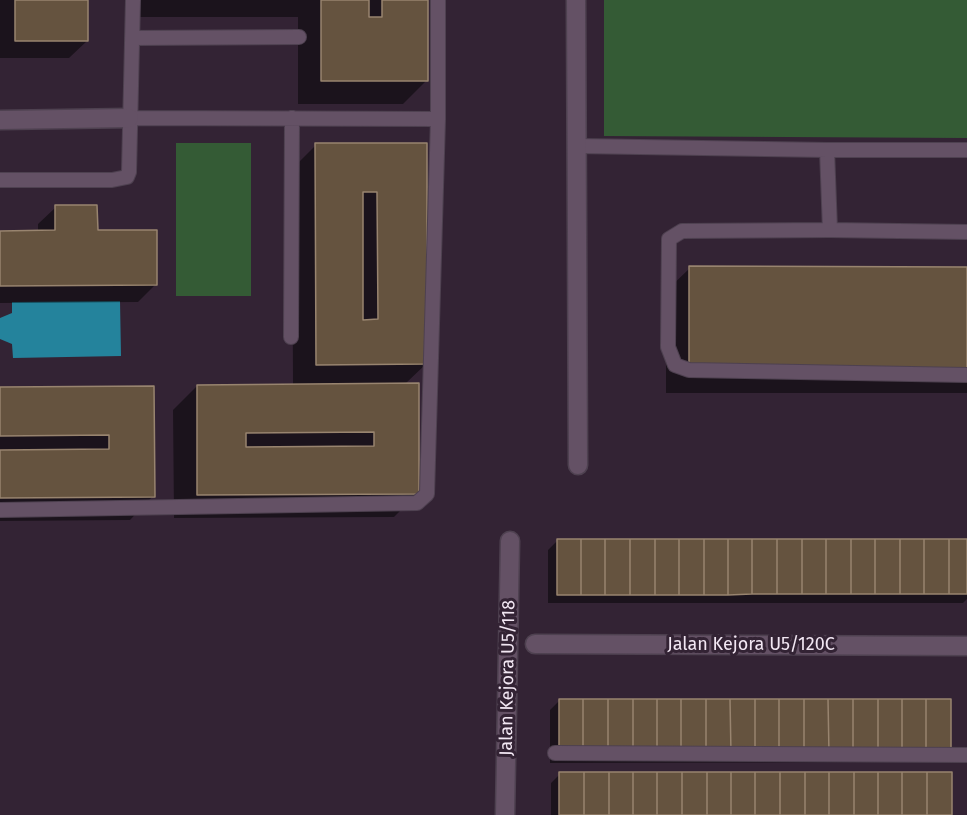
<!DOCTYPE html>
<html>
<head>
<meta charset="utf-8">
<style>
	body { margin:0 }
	canvas { display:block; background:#332334 }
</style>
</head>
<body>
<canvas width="967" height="815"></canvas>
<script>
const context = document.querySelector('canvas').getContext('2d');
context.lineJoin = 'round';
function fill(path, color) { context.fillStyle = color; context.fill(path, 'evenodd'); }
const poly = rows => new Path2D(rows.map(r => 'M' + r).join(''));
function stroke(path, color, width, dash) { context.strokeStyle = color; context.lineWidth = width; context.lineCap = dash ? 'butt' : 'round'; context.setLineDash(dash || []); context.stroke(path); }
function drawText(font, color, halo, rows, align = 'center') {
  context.font = font + ' "Fira Sans",sans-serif'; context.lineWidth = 6; context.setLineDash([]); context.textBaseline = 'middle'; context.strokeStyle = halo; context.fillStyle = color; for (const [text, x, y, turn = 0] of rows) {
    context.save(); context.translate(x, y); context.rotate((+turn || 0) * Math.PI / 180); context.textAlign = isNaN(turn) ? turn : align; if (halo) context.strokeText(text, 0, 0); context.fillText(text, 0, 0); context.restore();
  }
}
const green = poly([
	[604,0,967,0,967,138,604,136],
	[176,143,251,143,251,296,176,296]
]);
const water = poly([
	[120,301,121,356,13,358,12,344,0,339,0,318,12,313,12,302]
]);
const shadow = poly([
	[0,0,87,0,87,41,69,58,0,58],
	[137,0,426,0,427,80,403,104,298,104,298,17,137,17],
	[316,145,425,145,426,364,405,384,418,493,394,517,174,518,173,410,197,386,293,385,292,169],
	[56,207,156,284,138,302,0,303,0,232,38,232,38,224],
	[690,268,967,268,967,393,666,393,666,291],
	[152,387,153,496,130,520,0,521,0,388],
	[557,541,967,541,967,599,963,603,548,603,548,550],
	[559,701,950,753,941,762,550,763,550,710],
	[560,774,950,815,551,815,551,783]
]);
const building = poly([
	[15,0,88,0,88,41,15,41,15,0],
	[321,0,369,0,369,17,382,17,382,0,428,0,428,81,321,81,321,0],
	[315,143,427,143,427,364,316,365,315,143],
	[363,192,377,192,378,319,363,320,363,192],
	[55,205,97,205,98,230,157,230,157,285,0,286,0,231,55,230,55,205],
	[689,266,967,267,967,371,689,370,689,266],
	[419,383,419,494,197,495,197,385,419,383],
	[374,432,374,446,246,447,246,433,374,432],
	[154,386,155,497,0,498,0,450,109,449,109,435,0,436,0,387,154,386],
	[557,539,581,539,581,595,557,595,557,539],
	[581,539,605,539,605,595,581,595,581,539],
	[605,539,630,539,630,595,605,595,605,539],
	[630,539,655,539,655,595,630,595,630,539],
	[655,539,679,539,679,595,655,595,655,539],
	[679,539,704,539,704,595,679,595,679,539],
	[704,539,728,539,728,595,704,595,704,539],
	[728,539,752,539,752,594,728,595,728,539],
	[752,539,777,539,777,594,752,594,752,539],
	[777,539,802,539,802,594,777,594,777,539],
	[802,539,826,539,826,594,802,594,802,539],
	[826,539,851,539,851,594,826,594,826,539],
	[851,539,875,539,875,594,851,594,851,539],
	[875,539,900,539,900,594,875,594,875,539],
	[900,539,924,539,924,594,900,594,900,539],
	[924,539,949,539,949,594,924,594,924,539],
	[949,539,967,539,967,594,949,594,949,539],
	[559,699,583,699,583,754,559,754,559,699],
	[583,699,608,699,608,754,583,754,583,699],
	[608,699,633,699,633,754,608,754,608,699],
	[633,699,657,699,657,754,633,754,633,699],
	[657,699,681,699,681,754,657,754,657,699],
	[681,699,706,699,706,754,681,754,681,699],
	[706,699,730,699,731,754,706,754,706,699],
	[730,699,755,699,755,754,731,754,730,699],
	[755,699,779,699,779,754,755,754,755,699],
	[779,699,804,699,804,754,779,754,779,699],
	[804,699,828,699,829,754,804,754,804,699],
	[828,699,853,699,853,754,829,754,828,699],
	[853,699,878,699,878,754,853,754,853,699],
	[878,699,902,699,902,754,878,754,878,699],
	[902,699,926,699,926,754,902,754,902,699],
	[926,699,951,699,951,754,926,754,926,699],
	[559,772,584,772,584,815,559,815,559,772],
	[584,772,609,772,609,815,584,815,584,772],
	[609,772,633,772,633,815,609,815,609,772],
	[633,772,657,772,657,815,633,815,633,772],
	[657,772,682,772,682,815,657,815,657,772],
	[682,772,707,772,707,815,682,815,682,772],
	[707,772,731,772,731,815,707,815,707,772],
	[731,772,755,772,755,815,731,815,731,772],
	[755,772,780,772,780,815,755,815,755,772],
	[780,772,805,772,805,815,780,815,780,772],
	[805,772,829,772,829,815,805,815,805,772],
	[829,772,854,772,854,815,829,815,829,772],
	[854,772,878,772,878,815,854,815,854,772],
	[878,772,902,772,902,815,878,815,878,772],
	[902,772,927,772,927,815,902,815,902,772],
	[927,772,952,772,952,815,927,815,927,772]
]);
const lane = poly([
	[132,38,299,37],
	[129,118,438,119],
	[577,146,827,150,967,150],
	[827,150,830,230],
	[0,180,112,180,127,177,129,172,133,0],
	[967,232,830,230,682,231,669,239,668,347,675,365,689,370,967,375],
	[291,337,292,118],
	[0,510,417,503,427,494,438,119,438,0],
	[555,753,967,755]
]);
const street = poly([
	[576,0,578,465],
	[0,120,129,118],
	[535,644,967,646],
	[505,815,510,541]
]);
const streetNames = [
	["Jalan Kejora U5/120C",751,645],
	["Jalan Kejora U5/118",508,678,-89]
];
fill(green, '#345b35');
fill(water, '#24839c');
fill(shadow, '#0007');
fill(building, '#65533f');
stroke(building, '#98846f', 1.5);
stroke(lane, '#4e4150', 16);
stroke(street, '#4e4150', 21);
stroke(lane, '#645165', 14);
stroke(street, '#645165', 18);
drawText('18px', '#f2e7f3', '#332334', streetNames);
</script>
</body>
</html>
